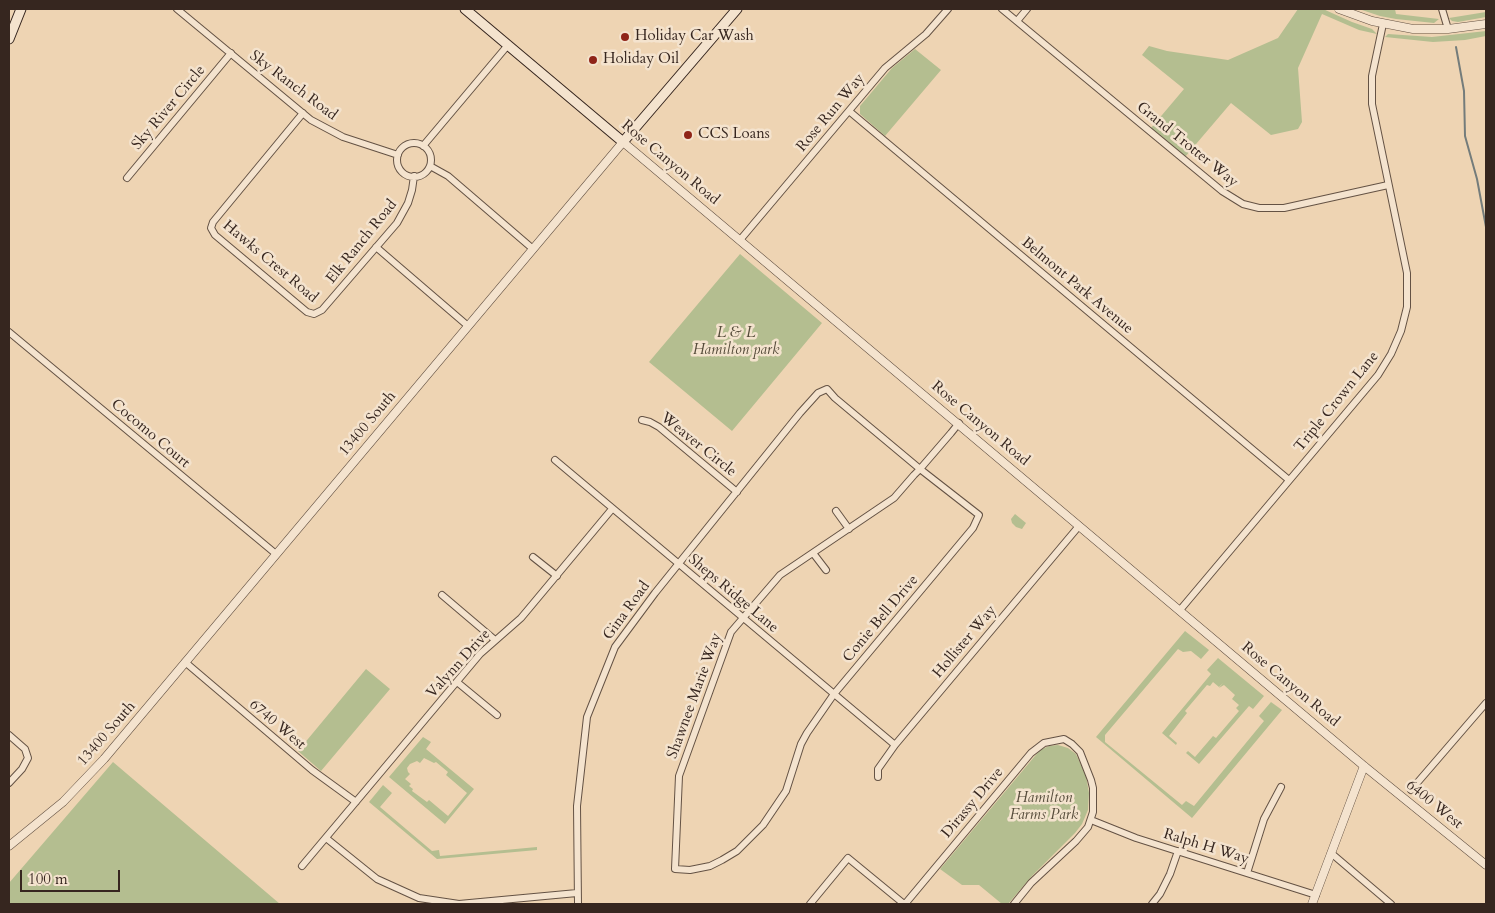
<!DOCTYPE html>
<html>
<head>
<meta charset="utf-8">
<style>
	body { margin:0 }
	#map { position:relative; width:1495px; height:913px; overflow:hidden; background:#eed4b3; font-family:Cardo,serif }
	canvas { display:block }
	.frame { position:absolute; inset:0; border:10px solid #36261f; pointer-events:none }
	.scale { position:absolute; left:20px; top:870px; width:100px; height:22px; box-sizing:border-box; border:2px solid #36261f; border-top:0; padding-left:6px; font-size:15px; line-height:18px; white-space:nowrap; color:#36261f; -webkit-text-stroke:4px #f4e3ce; paint-order:stroke }
</style>
</head>
<body>
<div id="map">
<canvas width="1495" height="913"></canvas>
<div class="frame"></div>
<div class="scale">100 m</div>
</div>
<script>
const context = document.querySelector('canvas').getContext('2d');
context.lineJoin = 'round';
function fill(path, color) { context.fillStyle = color; context.fill(path, 'evenodd'); }
const poly = rows => new Path2D(rows.map(r => 'M' + r).join(''));
function stroke(path, color, width, dash) { context.strokeStyle = color; context.lineWidth = width; context.lineCap = dash ? 'butt' : 'round'; context.setLineDash(dash || []); context.stroke(path); }
function drawText(font, color, halo, rows, align = 'center') {
  context.font = font + ' Cardo,serif'; context.lineWidth = 5; context.setLineDash([]); context.textBaseline = 'middle'; context.strokeStyle = halo; context.fillStyle = color; for (const [text, x, y, turn = 0] of rows) {
    context.save(); context.translate(x, y); context.rotate((+turn || 0) * Math.PI / 180); context.textAlign = isNaN(turn) ? turn : align; if (halo) context.strokeText(text, 0, 0); context.fillText(text, 0, 0); context.restore();
  }
}
const green = poly([
	[1298,9,1323,9,1352,22,1372,29,1377,34,1359,30,1322,14,1298,68,1302,122,1298,129,1271,135,1231,103,1185,157,1151,128,1184,89,1142,55,1149,46,1167,51,1228,60,1278,38],
	[1359,9,1395,9,1396,14,1439,19,1434,23,1396,19,1380,16],
	[1486,12,1486,17,1458,22,1452,21,1449,18],
	[1486,31,1486,36,1465,40,1433,42,1385,37,1388,34,1432,37],
	[915,49,941,70,885,136,860,114,860,106,892,68],
	[740,254,822,323,732,431,649,362],
	[1015,514,1026,523,1022,529,1016,527,1012,523,1011,519],
	[1185,631,1209,650,1201,659,1191,651,1183,652,1178,649,1105,735,1105,742,1182,805,1186,801,1194,806,1264,721,1259,716,1271,702,1282,710,1192,818,1096,737],
	[1218,658,1264,696,1253,709,1249,706,1199,764,1186,753,1188,751,1195,757,1213,736,1216,738,1239,711,1236,708,1239,705,1232,699,1235,695,1224,685,1219,688,1223,683,1219,687,1213,682,1210,686,1207,685,1185,711,1187,713,1169,736,1177,743,1176,745,1162,733,1211,674,1207,670],
	[366,669,390,689,321,771,298,751],
	[423,737,431,742,426,749,474,789,445,824,389,777],
	[424,758,434,763,436,762,448,772,446,775,467,793,448,816,429,800,427,802,412,791,413,789,409,786,411,784,405,779,410,774,408,772,407,768,410,764,417,761,420,763],
	[1058,745,1068,748,1076,754,1086,776,1089,793,1088,810,1082,824,1075,833,1032,876,1008,904,1002,904,979,885,962,885,940,869,1040,750,1049,746],
	[113,762,280,904,9,904,9,883],
	[383,785,392,793,380,807,432,851,439,850,440,856,537,847,537,850,437,859,369,802]
]);
const stream = poly([
	[1456,47,1464,91,1465,136,1477,179,1486,227]
]);
const minor = poly([
	[177,9,311,120,343,137,398,155],
	[1002,9,1222,191,1243,204,1259,208,1284,208,1388,185],
	[1442,9,1448,29],
	[1017,21,1027,9],
	[849,111,1289,480],
	[303,113,213,222,211,228,215,235,307,312,314,314,322,310,397,223,408,203,412,190,414,176],
	'397 160a17 17 0 1 1 34 0a17 17 0 1 1-34 0Z',
	[423,146,508,45],
	[430,166,448,176,533,249],
	[127,178,231,53],
	[740,240,885,68,926,34,948,9],
	[376,247,468,326],
	[9,332,276,554],
	[642,420,650,422,659,427,737,492],
	[555,460,895,745],
	[836,511,849,529],
	[813,553,826,570],
	[533,557,557,576],
	[442,595,495,640],
	[1180,610,1378,375,1391,354,1401,331,1407,307,1407,273,1372,104,1372,76,1383,24],
	[185,662,312,770,356,802],
	[457,682,497,715],
	[9,735,25,749,28,758,22,769,9,783],
	[878,777,878,769,895,745,1079,526],
	[1411,790,1486,703],
	[1091,820,1136,838,1316,895],
	[326,838,377,879,419,898,459,904,577,893],
	[1331,853,1391,904],
	[302,866,480,654,521,618,612,509],
	[1247,873,1264,819,1281,787],
	[578,904,577,806,587,717,615,647,655,593,800,413,818,393,827,389,835,398,920,469,979,515,973,528,834,694,807,733,801,744,786,791,763,825,737,851,722,860,710,866,690,870,675,869,679,776,731,632,780,575,894,498,914,475,920,469,951,433,959,423],
	[810,904,848,858,904,904],
	[905,904,1031,753,1044,743,1064,739,1072,744,1080,752,1091,780,1093,788,1093,812,1088,827,1076,841,1031,883,1014,904],
	[1152,904,1160,894,1170,874,1178,851]
]);
const tertiary = poly([
	[1339,9,1372,21,1413,29,1448,29,1486,24],
	[9,846,63,802,104,759,623,142,1364,766,1486,865],
	[1312,904,1364,766]
]);
const secondary = poly([
	[465,9,623,142,737,9],
	[9,39,21,9]
]);
const markers = [
	[625,37,5,"#8f2418"],
	[593,60,5,"#8f2418"],
	[688,135,5,"#8f2418"]
];
const poiNames = [
	["Holiday Car Wash",635,37],
	["Holiday Oil",603,60],
	["CCS Loans",698,135]
];
const streetNames = [
	["Sky Ranch Road",293,86,37],
	["Sky River Circle",169,108,-50],
	["Rose Run Way",831,113,-50],
	["Grand Trotter Way",1187,145,39],
	["Rose Canyon Road",670,163,40],
	["Elk Ranch Road",362,242,-51],
	["Hawks Crest Road",270,262,40],
	["Belmont Park Avenue",1077,286,40],
	["Triple Crown Lane",1337,402,-51],
	["13400 South",368,424,-50],
	["Rose Canyon Road",980,424,40],
	["Cocomo Court",150,434,40],
	["Weaver Circle",698,445,39],
	["Sheps Ridge Lane",733,594,40],
	["Gina Road",627,611,-54],
	["Conie Bell Drive",881,619,-50],
	["Hollister Way",965,642,-50],
	["Valynn Drive",459,664,-48],
	["Rose Canyon Road",1290,685,40],
	["Shawnee Marie Way",695,696,-70],
	["6740 West",277,725,40],
	["13400 South",107,734,-49],
	["Dirassy Drive",973,803,-50],
	["6400 West",1434,805,39],
	["Ralph H Way",1206,847,17]
];
const parkNames = [
	["L & L",736,334],
	["Hamilton park",736,351],
	["Hamilton",1044,799],
	["Farms Park",1044,816]
];
fill(green, '#b4be90');
stroke(stream, '#747c7b', 2);
stroke(minor, '#645244', 8);
stroke(tertiary, '#645244', 9);
stroke(secondary, '#36261f', 11);
stroke(minor, '#f4e3ce', 6);
stroke(tertiary, '#f4e3ce', 8);
stroke(secondary, '#f4e3ce', 9);
for (const [x, y, r, color] of markers) { const dot = new Path2D(); dot.arc(x, y, r, 0, 2 * Math.PI); context.fillStyle = color; context.fill(dot); stroke(dot, '#f4e3ce', 2); }
drawText('15px', '#36261f', '#f4e3ce', poiNames, 'left');
drawText('15px', '#36261f', '#f4e3ce', streetNames);
drawText('italic 15px', '#564c3b', '#f4e3ce', parkNames);
</script>
</body>
</html>
